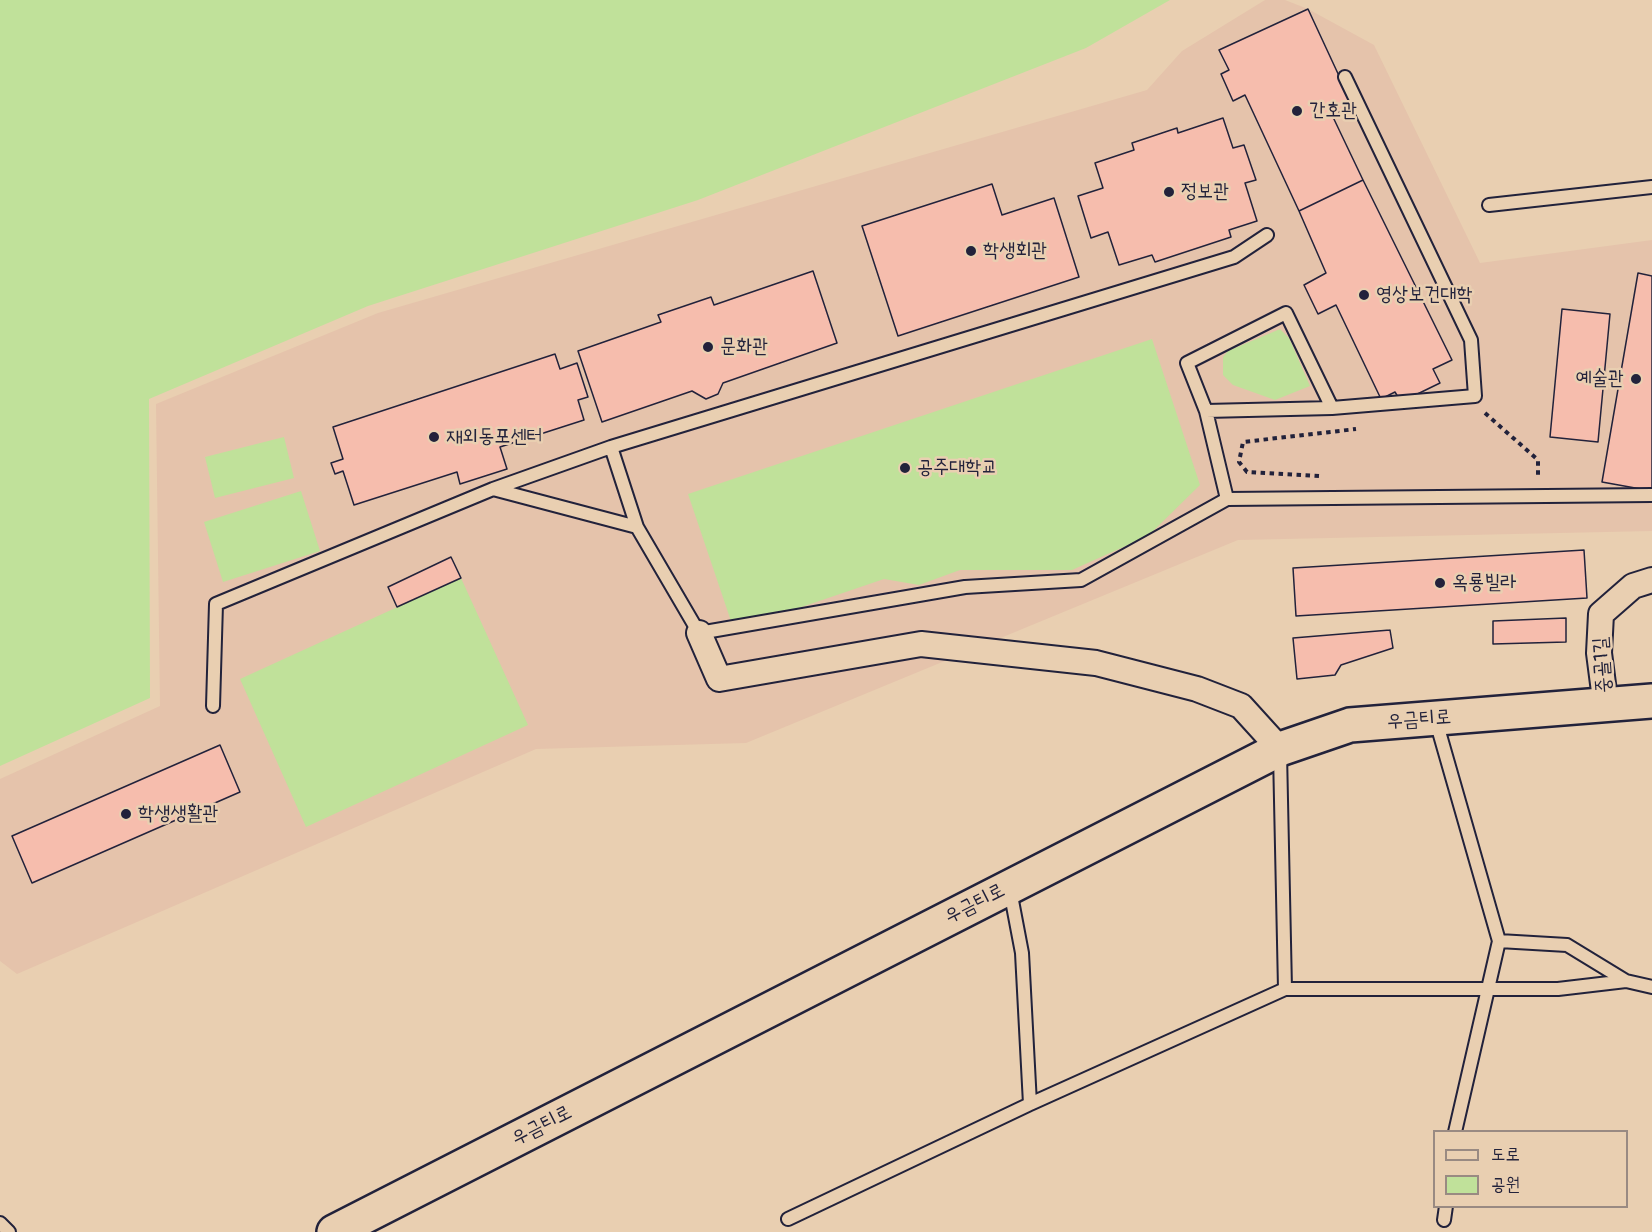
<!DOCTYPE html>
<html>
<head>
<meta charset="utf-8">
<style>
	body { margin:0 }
	#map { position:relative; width:1652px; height:1232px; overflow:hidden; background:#e9cfb1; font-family:Pangolin,"Poor Story",sans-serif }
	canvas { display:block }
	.legend { position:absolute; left:1433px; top:1130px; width:195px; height:78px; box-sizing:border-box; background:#e9cfb1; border:2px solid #998a82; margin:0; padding:8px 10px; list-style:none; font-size:18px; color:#22223b }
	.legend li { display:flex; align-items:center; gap:12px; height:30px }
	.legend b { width:30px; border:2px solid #998a82 }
</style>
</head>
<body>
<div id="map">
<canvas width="1652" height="1232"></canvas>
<ul class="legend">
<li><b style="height:8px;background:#e9cfb1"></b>도로</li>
<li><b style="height:16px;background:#c0e19a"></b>공원</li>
</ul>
</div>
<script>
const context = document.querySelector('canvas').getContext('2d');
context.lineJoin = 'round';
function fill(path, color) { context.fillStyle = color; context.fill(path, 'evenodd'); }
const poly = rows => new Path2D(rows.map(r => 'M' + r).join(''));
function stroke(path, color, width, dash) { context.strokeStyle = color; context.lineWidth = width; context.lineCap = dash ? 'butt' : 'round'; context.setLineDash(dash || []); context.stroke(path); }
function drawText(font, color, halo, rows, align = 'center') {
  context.font = font + ' Pangolin,"Poor Story",sans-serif'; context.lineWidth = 5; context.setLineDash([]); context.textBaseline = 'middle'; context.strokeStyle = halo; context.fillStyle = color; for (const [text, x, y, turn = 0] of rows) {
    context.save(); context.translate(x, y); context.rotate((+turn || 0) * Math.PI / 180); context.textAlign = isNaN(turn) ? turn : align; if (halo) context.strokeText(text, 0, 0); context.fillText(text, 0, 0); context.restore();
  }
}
const built = poly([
	[1265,0,1285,0,1308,9,1374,45,1480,263,1652,240,1652,531,1238,540,746,743,536,749,17,974,0,961,0,779,160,706,156,404,378,313,1147,90,1182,51]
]);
const green = poly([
	[0,0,1170,0,1086,48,698,200,368,306,149,399,150,698,0,766],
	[1280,329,1289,338,1310,386,1275,400,1233,385,1223,375,1223,357,1228,351],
	[1152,339,1200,485,1148,536,1072,570,960,570,919,585,884,579,734,630,688,494],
	[284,437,294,478,215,498,205,457],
	[301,491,320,551,223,582,204,522],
	[461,578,528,725,306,827,240,679]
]);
const building = poly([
	[1308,9,1353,106,1332,115,1363,180,1299,211,1245,95,1233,101,1221,74,1229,70,1219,50,1308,9],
	[1223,118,1233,148,1244,145,1256,180,1245,183,1257,221,1229,230,1231,237,1155,262,1152,255,1119,265,1108,232,1091,238,1078,196,1103,188,1095,163,1134,150,1132,143,1177,128,1178,133,1223,118],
	[1363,180,1452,360,1433,369,1440,383,1401,402,1395,392,1381,399,1336,305,1318,314,1304,285,1326,273,1299,211,1363,180],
	[992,184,1002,215,1054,198,1079,277,898,336,862,226,992,184],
	[813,271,837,343,723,383,718,394,706,399,692,391,602,422,578,351,661,322,658,315,711,297,714,305,813,271],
	[1638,273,1652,276,1652,491,1602,482,1638,273],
	[1562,309,1610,314,1598,442,1550,437,1562,309],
	[555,354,560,369,577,363,588,397,578,400,584,420,500,447,507,469,460,484,457,472,354,505,343,471,335,474,331,463,343,459,333,427,555,354],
	[1584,550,1587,598,1296,616,1293,568,1584,550],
	[451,557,461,578,397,607,388,587,451,557],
	[1566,618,1566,642,1493,644,1493,621,1566,618],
	[1390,630,1393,648,1341,665,1335,675,1297,679,1293,638,1390,630],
	[220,745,240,792,32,883,12,836,220,745]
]);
const path = poly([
	[1485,413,1538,460,1538,477],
	[1319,476,1247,472,1239,462,1243,442,1356,429]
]);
const lane = poly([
	[1489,205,1652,187],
	[1206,411,1332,408],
	[611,447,1234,257,1267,235],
	[493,489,611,447,637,527],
	[1227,499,1206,411,1187,363,1286,313,1332,408,1475,396,1471,340,1345,77],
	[213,706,216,604,493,489,637,527,699,633,965,587,1081,580,1227,499,1652,495],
	[1436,721,1499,941,1455,1132],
	[1280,753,1285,989],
	[1010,890,1022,953,1030,1104],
	[1499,941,1567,945,1626,981,1652,987],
	[788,1219,1030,1104,1285,989,1558,989,1626,981],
	[1444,1220,1446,1206],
	[0,1223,9,1232]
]);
const street = poly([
	[699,633,719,679,921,644,1096,663,1197,689,1241,706,1280,749],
	[1606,707,1599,653,1601,614,1633,586,1652,580]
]);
const secondary = poly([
	[334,1232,1280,749,1350,725,1652,701]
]);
const markers = [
	[1297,111,6,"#22223b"],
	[1169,192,6,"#22223b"],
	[971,251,6,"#22223b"],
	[1364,295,6,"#22223b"],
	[708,347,6,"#22223b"],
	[1636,379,6,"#22223b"],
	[434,437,6,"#22223b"],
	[905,468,6,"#22223b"],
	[1440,583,6,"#22223b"],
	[126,814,6,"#22223b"]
];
const poiNames = [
	["간호관",1309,111],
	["정보관",1181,192],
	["학생회관",983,251],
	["영상보건대학",1376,295],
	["문화관",720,347],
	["예술관",1624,379,"right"],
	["재외동포센터",446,437],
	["공주대학교",917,468],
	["옥룡빌라",1452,583],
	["학생생활관",138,814]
];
const streetNames = [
	["중골1길",1603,665,-94],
	["우금티로",1419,720,-4],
	["우금티로",975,904,-27],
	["우금티로",542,1126,-27]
];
fill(built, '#e5c3ab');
fill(green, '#c0e19a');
fill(building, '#f6bdad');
stroke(building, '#22223b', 1.5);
stroke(lane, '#22223b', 16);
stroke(street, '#22223b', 28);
stroke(secondary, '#22223b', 38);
stroke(path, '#22223b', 4, [4.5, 4.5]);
stroke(lane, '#e9cfb1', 12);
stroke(street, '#e9cfb1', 24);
stroke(secondary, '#e9cfb1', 33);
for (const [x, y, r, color] of markers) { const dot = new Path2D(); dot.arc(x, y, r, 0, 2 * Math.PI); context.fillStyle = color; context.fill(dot); stroke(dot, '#e9cfb1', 2); }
drawText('20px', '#22223b', '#e9cfb1', poiNames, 'left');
drawText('20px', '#22223b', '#e9cfb1', streetNames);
</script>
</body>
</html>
